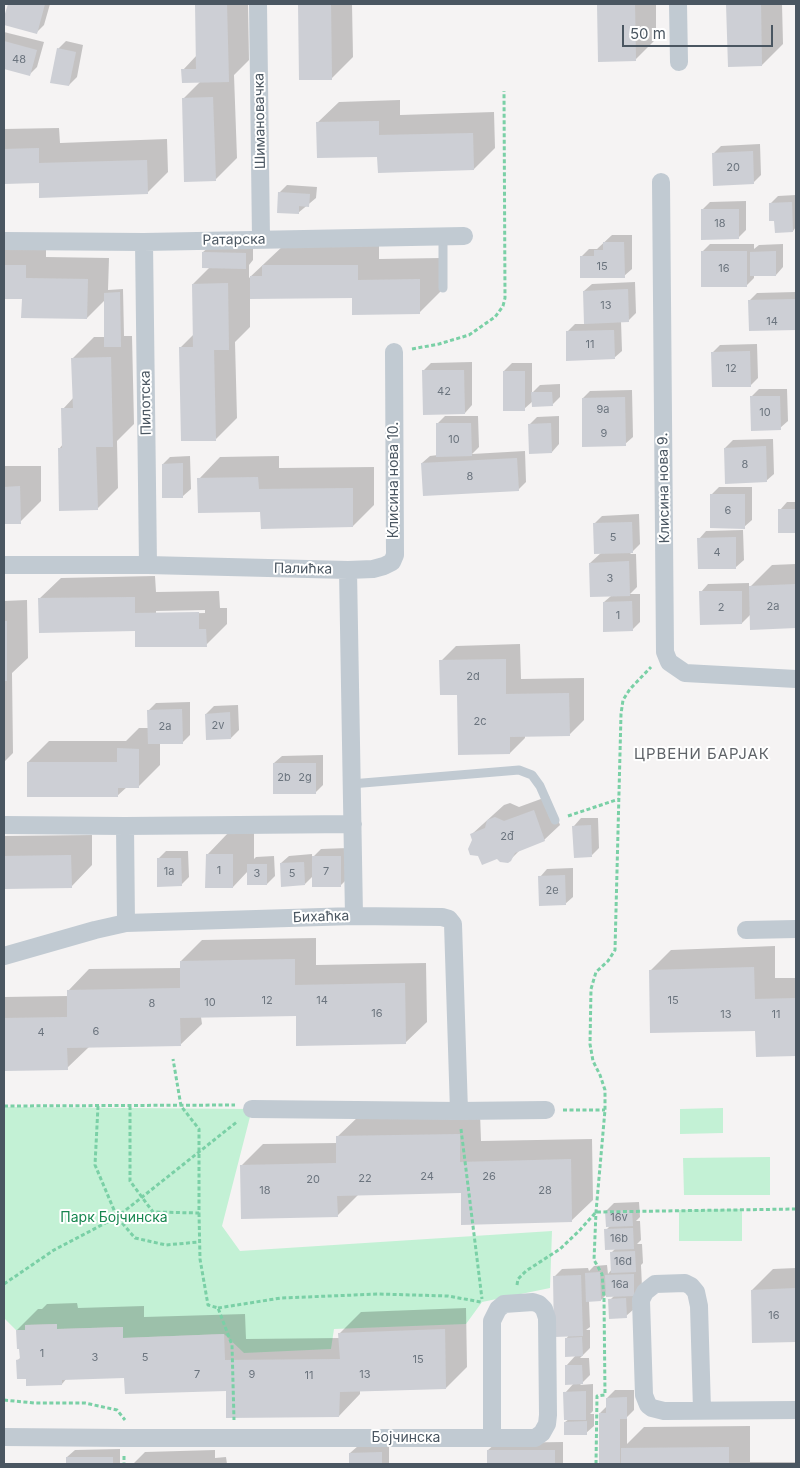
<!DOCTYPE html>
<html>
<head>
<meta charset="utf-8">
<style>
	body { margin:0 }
	#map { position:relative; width:800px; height:1468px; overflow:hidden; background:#f5f3f3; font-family:Inter,sans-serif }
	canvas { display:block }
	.frame { position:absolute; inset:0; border:5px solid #4a5661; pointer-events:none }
	.scale { position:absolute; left:622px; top:25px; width:151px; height:22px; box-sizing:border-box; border:2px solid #4a5661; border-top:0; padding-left:6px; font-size:15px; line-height:18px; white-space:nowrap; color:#4a5661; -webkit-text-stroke:4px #fff; paint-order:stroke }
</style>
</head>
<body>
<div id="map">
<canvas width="800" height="1468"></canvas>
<div class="frame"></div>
<div class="scale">50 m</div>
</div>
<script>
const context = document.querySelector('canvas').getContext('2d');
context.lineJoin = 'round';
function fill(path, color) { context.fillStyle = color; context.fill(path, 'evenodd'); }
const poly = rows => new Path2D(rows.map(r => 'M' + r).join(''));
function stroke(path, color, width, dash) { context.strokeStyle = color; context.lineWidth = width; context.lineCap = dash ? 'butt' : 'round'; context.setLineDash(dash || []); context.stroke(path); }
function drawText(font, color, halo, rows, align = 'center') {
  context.font = font + ' Inter,sans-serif'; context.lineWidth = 4; context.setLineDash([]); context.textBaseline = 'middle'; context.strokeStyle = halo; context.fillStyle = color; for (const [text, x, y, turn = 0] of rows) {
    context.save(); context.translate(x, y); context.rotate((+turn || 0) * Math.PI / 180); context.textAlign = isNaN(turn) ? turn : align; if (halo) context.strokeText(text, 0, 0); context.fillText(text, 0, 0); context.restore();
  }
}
const green = poly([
	[4,1107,252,1109,222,1226,240,1251,552,1231,550,1288,482,1302,466,1324,334,1329,331,1349,244,1353,224,1334,123,1338,123,1327,57,1329,56,1324,25,1325,25,1330,16,1330,4,1318],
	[723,1108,723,1133,680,1134,680,1109],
	[770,1157,770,1195,684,1195,683,1158],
	[742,1209,742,1241,679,1241,679,1210]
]);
const shadow = poly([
	[9,4,50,4,44,25,36,33,4,24],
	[196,4,248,4,249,60,234,75,237,158,215,180,183,99,200,82,183,70,197,55],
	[299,4,352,4,353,57,332,78,300,79],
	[598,4,656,4,656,39,635,60,599,61],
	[728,4,782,4,783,44,762,65,729,66],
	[4,32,44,42,37,67,29,75,4,68],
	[66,41,83,45,77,77,69,85,58,49],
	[400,100,400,115,494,112,495,148,474,169,379,155,317,123,339,102],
	[59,128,60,143,167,139,168,172,147,193,40,182,4,183,4,129],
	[760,144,761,175,753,183,713,154,721,146],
	[287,185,317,187,316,198,298,213,279,193],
	[796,195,796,227,793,231,776,219,770,204,778,196],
	[746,201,746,230,738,238,702,210,710,202],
	[612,235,632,235,632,269,624,276,581,257,589,249,597,249],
	[4,244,46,245,46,257,109,258,108,290,123,289,124,336,132,336,134,424,117,441,118,488,97,509,59,449,63,444,63,409,74,397,73,358,94,337,105,337,105,300,87,318,23,298,4,297],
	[379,244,379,259,441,258,441,291,420,312,353,297,250,298,250,327,235,342,237,418,216,439,180,348,194,334,193,284,210,267,203,252,211,245,253,245,253,260,249,265,249,278,284,245],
	[710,244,754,244,754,249,759,245,783,244,783,267,776,275,754,275,754,278,747,285,702,252],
	[635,282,636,313,628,321,621,321,622,351,614,358,567,332,575,324,585,324,584,291,592,284],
	[796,292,796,329,750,330,749,301,757,293],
	[757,344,758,378,750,386,713,352,720,345],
	[472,362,472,405,465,413,423,371,431,363],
	[512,363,532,363,532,393,540,385,560,384,560,397,552,405,533,401,524,409,504,371],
	[759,389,787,389,788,421,780,428,751,397],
	[632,390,633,437,625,444,583,398,590,391],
	[445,416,478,416,479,447,472,454,525,451,526,482,518,490,422,463,430,456,438,455,437,424],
	[559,416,559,444,552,452,529,425,537,417],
	[773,439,774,474,766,481,725,448,733,440],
	[190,456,191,489,183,496,163,464,170,457],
	[279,456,279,468,374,467,374,505,353,526,262,511,199,479,220,457],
	[4,466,41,466,41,501,20,522,4,523],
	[719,487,752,487,752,520,744,527,712,494],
	[787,502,796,502,796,531,780,510],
	[639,514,640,544,630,554,636,554,637,587,630,594,640,594,640,622,632,630,604,602,611,596,590,563,601,553,594,524,602,516],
	[743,530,744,560,736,567,699,539,706,531],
	[796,564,796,627,751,628,751,614,742,623,701,592,708,584,749,583,749,588,772,565],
	[155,576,156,592,219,591,220,608,227,608,227,624,206,645,39,599,61,578],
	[205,610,205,613,156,614,156,611],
	[27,600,28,658,12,673,13,753,4,762,4,601],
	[520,644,521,679,584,678,584,720,569,735,525,736,525,738,510,753,459,694,441,661,456,646],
	[190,702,190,735,182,743,160,743,160,765,138,787,127,787,117,796,28,762,49,741,126,741,139,728,149,728,148,711,156,703],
	[238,705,239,730,231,738,206,714,214,706],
	[323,755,323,785,315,793,274,763,282,756],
	[549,796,560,825,544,840,521,849,510,860,474,840,472,834,504,805,510,803,519,807],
	[581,818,598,818,599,848,592,855,574,826],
	[228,833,254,833,254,859,256,857,274,856,275,876,267,884,248,871,233,887,207,855],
	[92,835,92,865,71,887,4,887,4,836],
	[348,848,348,878,341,885,313,876,305,884,281,863,289,856,312,854,312,858,321,849],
	[166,851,188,851,189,877,181,885,158,859],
	[573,868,573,897,565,904,540,877,547,869],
	[316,938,316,965,426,963,427,1022,405,1043,297,1015,201,1017,202,1024,180,1045,89,1047,67,1068,4,1070,4,997,68,996,68,991,89,969,181,968,181,961,202,940],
	[775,946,775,978,796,978,796,1054,757,1056,756,1029,650,971,671,950],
	[480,1113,481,1141,592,1139,593,1200,571,1221,462,1192,359,1194,337,1216,242,1165,263,1144,337,1143,337,1137,359,1116],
	[639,1202,640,1217,636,1221,640,1221,641,1240,637,1244,642,1244,643,1263,641,1265,642,1287,634,1309,626,1316,610,1300,614,1296,607,1294,601,1300,589,1301,590,1327,586,1330,590,1330,590,1348,580,1358,589,1358,590,1375,580,1385,593,1384,593,1411,590,1414,594,1414,594,1426,586,1433,565,1422,569,1419,565,1393,574,1383,566,1366,576,1355,566,1339,569,1335,554,1277,562,1269,588,1268,589,1271,594,1266,607,1265,608,1274,612,1269,611,1253,615,1249,606,1230,610,1226,606,1211,614,1203],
	[796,1268,796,1341,753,1342,752,1290,773,1269],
	[77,1303,78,1308,144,1306,144,1317,245,1314,246,1339,340,1338,340,1333,361,1312,466,1308,467,1367,446,1388,360,1391,360,1394,339,1416,227,1390,125,1377,67,1378,62,1384,27,1378,18,1360,21,1357,17,1330,38,1309,42,1309,47,1304],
	[615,1390,634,1390,634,1410,627,1417,627,1444,644,1427,750,1426,750,1462,796,1462,796,1464,601,1464,600,1413,607,1406,607,1398],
	[563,1442,563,1464,488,1464,488,1450,496,1443],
	[389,1445,389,1464,350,1464,350,1453,358,1446],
	[120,1449,120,1464,67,1464,67,1457,75,1450],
	[215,1450,215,1458,226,1457,227,1464,133,1464,145,1452]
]);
const building = poly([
	[8,4,45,4,37,34,4,25,4,17],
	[195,4,227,4,229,82,182,83,181,69,196,69],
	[298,4,331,4,332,80,299,80],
	[597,4,635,4,636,61,598,62],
	[726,4,761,4,762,66,728,67],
	[4,41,37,50,30,76,4,69],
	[57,48,76,52,69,86,50,83],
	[213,97,216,181,184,182,182,98],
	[379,121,379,135,473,133,474,170,378,173,377,157,317,158,316,122],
	[39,148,39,163,147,160,148,194,39,198,39,183,4,184,4,149],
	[753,151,754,184,713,186,712,153],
	[278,192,310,194,309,207,299,206,299,214,277,213],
	[792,202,793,232,775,233,774,221,769,221,769,203],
	[701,209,739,209,739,239,701,240],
	[603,242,624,242,625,278,580,278,580,256,594,256,594,250,603,250],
	[701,251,747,251,747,287,701,287],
	[776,251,776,276,750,276,750,252],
	[202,252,246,253,246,269,202,268],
	[4,265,26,265,26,278,88,279,87,319,21,318,22,299,4,299],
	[262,265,358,265,358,280,420,279,420,314,352,315,352,298,250,299,250,276,262,276],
	[228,283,229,350,214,350,216,441,181,441,179,347,193,347,192,284],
	[628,289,629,322,584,324,583,291],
	[120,292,121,347,104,347,104,293],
	[796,299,796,330,749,331,748,300],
	[614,330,615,359,566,361,566,331],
	[750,351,751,387,712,387,711,352],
	[111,357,113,447,96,447,98,510,59,511,58,448,62,448,61,408,73,408,71,358],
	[422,370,464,370,465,414,423,415],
	[503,371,525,371,525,411,503,411],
	[531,392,552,392,553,406,532,407],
	[750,396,780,396,781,430,751,431],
	[625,397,626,446,582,447,582,398],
	[436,423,471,423,472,456,436,457],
	[551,423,552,453,529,454,528,424],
	[766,446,767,482,725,484,724,448],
	[517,458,519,491,423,496,421,463],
	[183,463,183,498,162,498,162,464],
	[258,477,259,489,353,488,353,527,261,529,260,512,198,513,197,478],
	[20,486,21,524,4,524,4,487],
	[710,494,745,494,745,529,710,528],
	[778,509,796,509,796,533,778,533],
	[632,522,633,553,594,554,593,523],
	[736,537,736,569,698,569,697,538],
	[629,561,630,596,590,597,589,563],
	[796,584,796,628,750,630,749,586],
	[699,591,742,591,742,624,700,625],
	[135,597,135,613,199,612,199,629,206,629,207,647,135,647,135,631,39,633,38,598],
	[632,601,633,631,603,632,603,602],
	[4,621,7,621,7,681,4,681],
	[506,659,506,694,569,693,570,736,510,737,510,754,458,755,457,695,440,695,439,660],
	[182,709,183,744,148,744,147,710],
	[230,712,231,739,206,740,205,714],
	[117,748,139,749,139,788,118,788,118,797,27,797,27,762,117,762],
	[273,763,316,763,316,794,273,794],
	[534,810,545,841,515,853,511,861,508,863,500,862,497,859,482,865,478,856,470,855,468,849,472,840,470,834,485,828,487,820,495,817,504,821],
	[591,825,592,857,574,858,572,826],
	[206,854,233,854,233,888,205,888],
	[71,855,72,888,4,889,4,856],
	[312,856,341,856,341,887,312,887],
	[157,858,181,858,182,886,157,887],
	[304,862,305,885,281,887,280,863],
	[247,864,267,864,267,885,247,885],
	[565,875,566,905,539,906,538,876],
	[295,959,295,985,405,983,406,1044,296,1046,296,1016,180,1018,181,1046,67,1048,68,1070,4,1071,4,1018,67,1017,67,990,180,988,180,961],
	[754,967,755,999,796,998,796,1056,756,1057,755,1031,650,1033,649,970],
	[460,1134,460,1162,571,1159,572,1222,461,1225,461,1193,337,1196,338,1217,241,1219,240,1165,336,1163,336,1136],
	[632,1210,633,1226,606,1227,605,1211],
	[633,1228,634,1249,605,1250,604,1229],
	[635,1251,636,1272,611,1273,610,1252],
	[600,1272,601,1301,586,1302,585,1273],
	[634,1274,634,1296,606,1297,605,1275],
	[581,1275,583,1336,554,1337,553,1276],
	[796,1288,796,1342,752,1343,751,1290],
	[626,1298,627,1318,609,1319,608,1299],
	[57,1324,57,1329,123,1327,123,1338,224,1334,225,1360,340,1359,338,1333,445,1329,446,1389,340,1392,339,1417,226,1418,226,1391,125,1394,124,1378,62,1380,62,1385,26,1386,26,1379,17,1379,16,1360,20,1359,19,1349,17,1349,16,1330,25,1330,25,1325],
	[582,1337,583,1356,565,1357,565,1338],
	[565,1365,582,1365,583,1384,565,1385],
	[586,1391,586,1420,564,1420,563,1392],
	[627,1397,627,1419,620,1419,620,1464,599,1464,599,1413,606,1413,606,1398],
	[587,1421,587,1435,564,1435,564,1422],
	[729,1447,729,1464,621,1464,621,1448],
	[487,1450,555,1450,555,1464,487,1464],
	[382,1452,382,1464,349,1464,349,1453],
	[66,1457,113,1457,113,1464,66,1464]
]);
const path = poly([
	[412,349,439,344,469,335,495,317,503,306,505,298,504,91],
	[568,816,619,799],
	[4,1106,235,1105],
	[98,1106,95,1165,117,1217,135,1238,166,1245,199,1242],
	[130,1106,130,1181,153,1212,199,1213,199,1129,181,1106,173,1059],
	[563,1110,605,1110],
	[461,1129,482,1299],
	[199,1213,200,1259,208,1305,218,1308,232,1345,234,1420],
	[4,1284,54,1250,117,1217,238,1121],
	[517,1285,518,1279,526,1271,560,1249,579,1231,596,1212,796,1209],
	[218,1308,281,1298,379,1294,448,1296,481,1302],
	[4,1400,34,1403,85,1403,117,1410,125,1420],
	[124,1456,124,1464],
	[596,1464,597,1396,605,1395,604,1298,602,1274,594,1260,596,1212,605,1110,605,1090,600,1075,593,1061,590,1044,591,989,596,972,608,961,615,950,621,714,623,700,630,689,651,667]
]);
const service = poly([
	[443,237,443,288],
	[351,784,519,770,532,775,540,786,555,820]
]);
const minor = poly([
	[258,4,261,239],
	[678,4,679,62],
	[661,182,665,652,669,662,685,673,796,679],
	[4,241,144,242,464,236],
	[144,242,148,565],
	[4,565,148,565,348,570,354,916],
	[348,570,373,569,384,566,392,562,395,555,394,352],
	[4,825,125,826,126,923],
	[125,826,353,824],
	[746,930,796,929],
	[4,956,95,930,126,923,354,916,442,917,449,919,453,924,459,1111],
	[252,1109,459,1111,546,1110],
	[702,1410,699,1306,696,1292,691,1286,685,1283,655,1284,645,1292,641,1300,644,1395,648,1405,652,1408,664,1411,796,1410],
	[4,1437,124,1438,535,1438,542,1433,547,1424,548,1415,547,1318,544,1309,539,1304,533,1302,504,1304,498,1309,492,1321,492,1438]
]);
const numberNames = [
	["48",19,60],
	["20",733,168],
	["18",720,224],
	["15",602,267],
	["16",724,269],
	["13",606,306],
	["14",772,322],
	["11",590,345],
	["12",731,369],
	["42",444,392],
	["9a",603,410],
	["10",765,413],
	["9",604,434],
	["10",454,440],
	["8",745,465],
	["8",470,477],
	["6",728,511],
	["5",613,538],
	["4",717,553],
	["3",610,579],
	["2a",773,607],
	["2",721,608],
	["1",618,616],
	["2d",473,677],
	["2c",480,722],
	["2v",218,726],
	["2a",165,727],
	["2b",284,778],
	["2g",305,778],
	["2đ",507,837],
	["1",219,871],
	["1a",169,872],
	["7",326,872],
	["3",257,874],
	["5",292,874],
	["2e",552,891],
	["12",267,1001],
	["14",322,1001],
	["15",673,1001],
	["10",210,1003],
	["8",152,1004],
	["16",377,1014],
	["13",726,1015],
	["11",776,1015],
	["6",96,1032],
	["4",41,1033],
	["24",427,1177],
	["26",489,1177],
	["22",365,1179],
	["20",313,1180],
	["18",265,1191],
	["28",545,1191],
	["16v",619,1218],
	["16b",619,1239],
	["16d",623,1262],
	["16a",620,1285],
	["16",774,1316],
	["1",42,1354],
	["3",95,1358],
	["5",145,1358],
	["15",418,1360],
	["7",197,1375],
	["9",252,1375],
	["13",365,1375],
	["11",309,1376]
];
const streetNames = [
	["Шимановачка",260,121,-91],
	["Ратарска",234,240,-1],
	["Пилотска",146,403,-91],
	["Клисина нова 10.",394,480,-90],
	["Клисина нова 9.",664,488,-91],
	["Палићка",303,569,1],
	["Бихаћка",321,917,-2],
	["Бојчинска",406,1438]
];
const parkNames = [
	["Парк Бојчинска",114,1218]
];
const neighbourhoodNames = [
	["ЦРВЕНИ БАРЈАК",702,754]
];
fill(green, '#c3f1d5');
fill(shadow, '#0003');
fill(building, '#cdcfd5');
stroke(path, '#7ad0a6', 3, [4, 2.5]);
stroke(service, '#c1cad2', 9);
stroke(minor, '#c1cad2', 18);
drawText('11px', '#6b747e', null, numberNames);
drawText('14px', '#4a5661', '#fff', streetNames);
drawText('14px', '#17864f', '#fff', parkNames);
context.letterSpacing = '1px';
drawText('15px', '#5f6368', '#fff', neighbourhoodNames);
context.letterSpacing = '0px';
</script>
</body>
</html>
